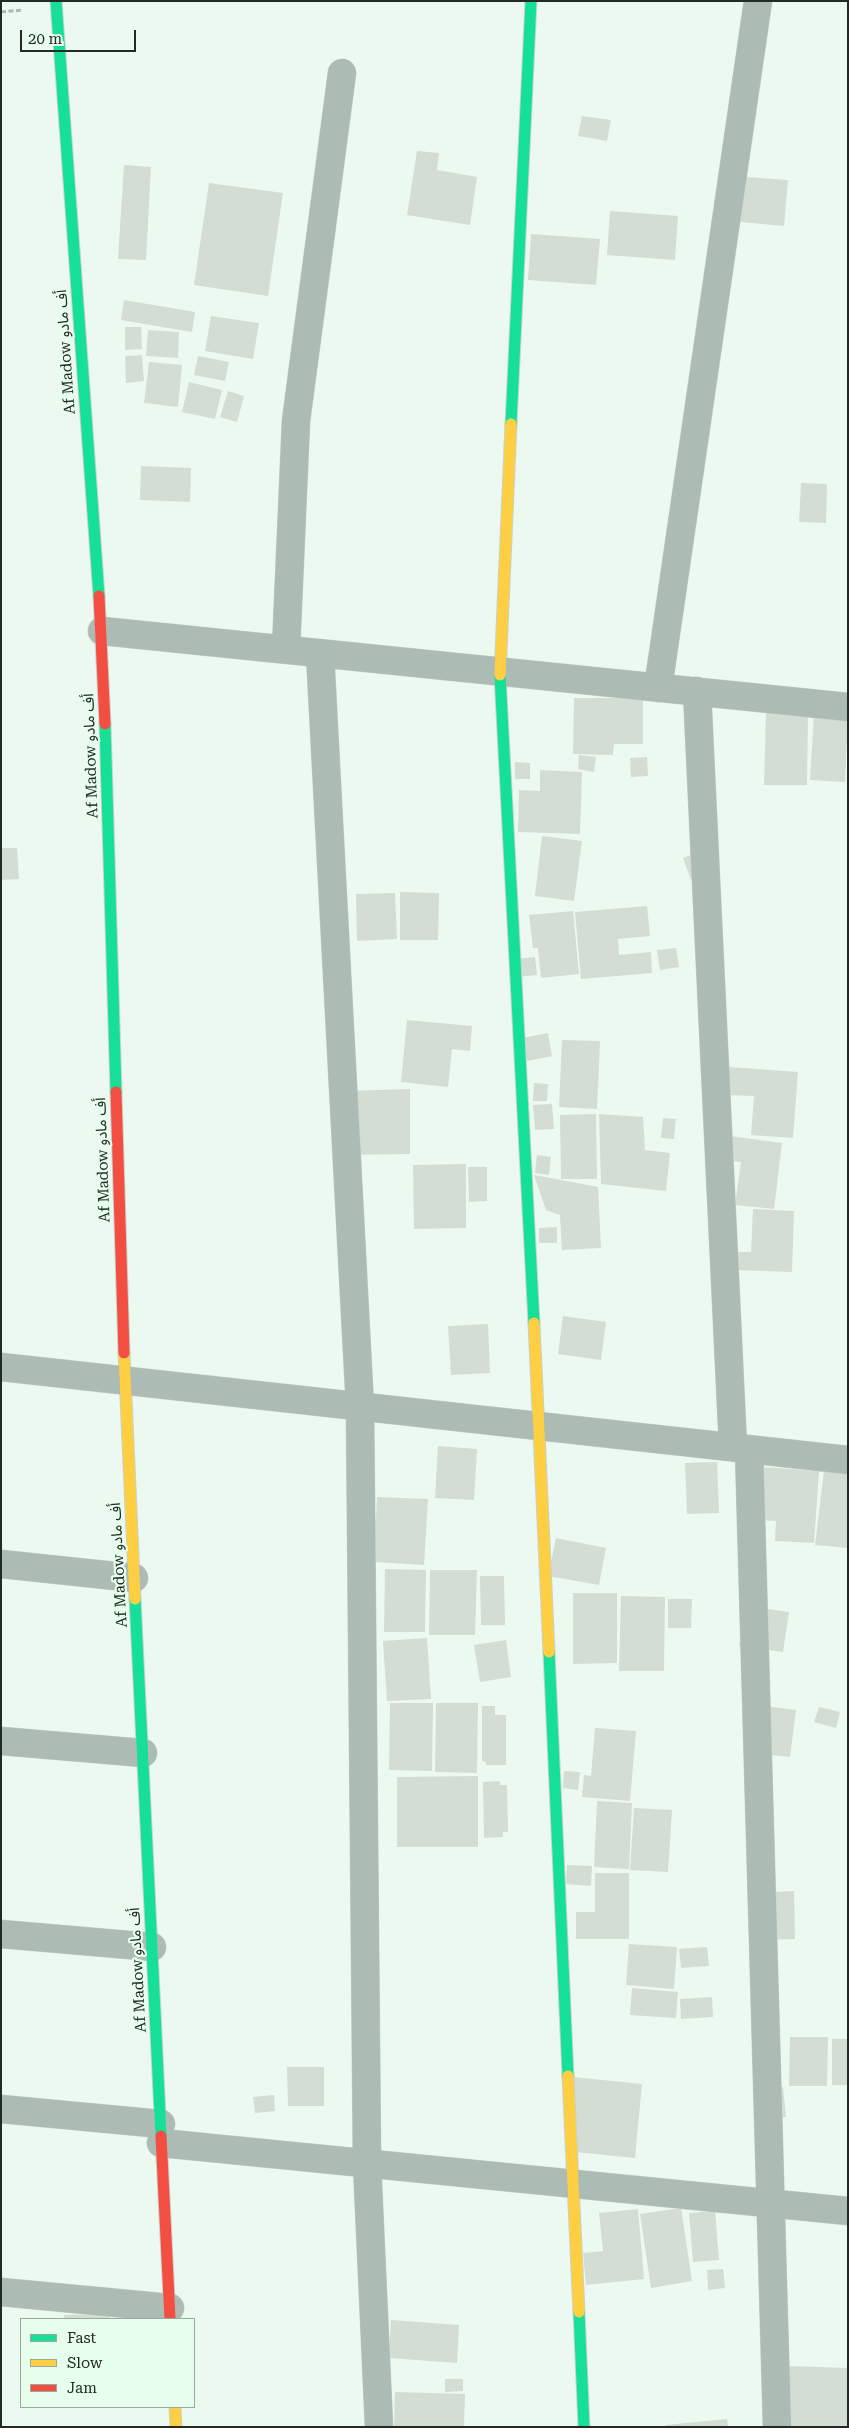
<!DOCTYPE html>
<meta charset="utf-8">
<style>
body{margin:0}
#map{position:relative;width:849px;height:2428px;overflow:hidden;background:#ecf9f0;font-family:"Roboto Serif",serif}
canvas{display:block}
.frame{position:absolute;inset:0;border:2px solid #202b23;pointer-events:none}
.legend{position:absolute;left:20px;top:2318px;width:175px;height:90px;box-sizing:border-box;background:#e7feed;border:1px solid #97aa9c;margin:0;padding:6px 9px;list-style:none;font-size:15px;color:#202b23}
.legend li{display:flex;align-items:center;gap:10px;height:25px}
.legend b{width:25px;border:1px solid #97aa9c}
.scale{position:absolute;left:20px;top:30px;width:116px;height:22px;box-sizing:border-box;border:2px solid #202b23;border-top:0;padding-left:6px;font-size:15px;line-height:18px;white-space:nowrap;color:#202b23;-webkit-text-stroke:4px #e7feed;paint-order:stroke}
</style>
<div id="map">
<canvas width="849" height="2428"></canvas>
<div class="frame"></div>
<ul class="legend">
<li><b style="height:6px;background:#16e098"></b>Fast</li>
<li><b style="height:6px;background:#ffcf43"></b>Slow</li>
<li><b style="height:6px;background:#f24e42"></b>Jam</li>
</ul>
<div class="scale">20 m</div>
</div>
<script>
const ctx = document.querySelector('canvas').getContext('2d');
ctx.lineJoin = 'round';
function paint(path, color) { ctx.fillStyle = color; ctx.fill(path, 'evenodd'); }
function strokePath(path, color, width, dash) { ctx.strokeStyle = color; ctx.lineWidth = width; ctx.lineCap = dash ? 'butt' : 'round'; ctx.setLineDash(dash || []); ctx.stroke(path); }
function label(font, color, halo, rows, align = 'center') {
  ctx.font = font + ' "Roboto Serif","Noto Sans Arabic",serif'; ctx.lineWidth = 4.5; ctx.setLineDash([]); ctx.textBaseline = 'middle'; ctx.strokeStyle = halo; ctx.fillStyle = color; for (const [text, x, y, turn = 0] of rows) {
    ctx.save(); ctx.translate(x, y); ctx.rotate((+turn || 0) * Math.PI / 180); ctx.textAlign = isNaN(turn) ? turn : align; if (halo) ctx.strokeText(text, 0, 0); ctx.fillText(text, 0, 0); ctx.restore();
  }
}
const building = new Path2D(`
 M582 116 611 120 607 141 578 136Z
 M417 151 439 153 437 170 477 177 470 225 407 215Z
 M124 165 151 167 146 260 118 259Z
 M733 176 788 180 784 226 729 221Z
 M209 183 283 193 268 296 194 285Z
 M610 211 678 216 675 260 607 255Z
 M531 234 600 239 596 285 528 280Z
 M124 300 195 312 192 332 121 320Z
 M211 316 259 323 253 359 205 351Z
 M125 327H141L142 349 125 350Z
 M148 330 179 332 178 358 146 356Z
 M142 355 144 381 126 383 125 356Z
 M198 356 229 362 225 381 194 375Z
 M149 362 182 365 178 407 144 403Z
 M189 382 222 390 215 419 182 412Z
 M228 391 244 396 237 422 220 417Z
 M141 466 191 468 190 502 140 500Z
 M801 483 827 484 826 523 799 522Z
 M574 698H643V744H614L613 755 573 754Z
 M766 713 808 714 807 785H764Z
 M814 713 848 714 845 782 810 780Z
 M579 755 596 757 594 772 578 769Z
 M647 757 648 776 631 777 630 758Z
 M515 762 530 763V779H515Z
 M540 770 582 772 580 834 518 832 519 790 540 791Z
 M542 836 582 841 574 901 535 896Z
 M1 848H17L19 879 1 880Z
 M709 848 717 870 691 880 683 858Z
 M400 892 439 893 438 940H400Z
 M395 893 397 939 357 941 356 894Z
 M647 906 650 936 618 939 619 955 651 952 652 973 581 979 575 912Z
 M573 911 579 974 541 978 538 948H533L529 915Z
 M676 948 679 967 660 970 657 950Z
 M535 957 537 975 517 977 515 959Z
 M407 1020 472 1026 470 1051 452 1049 448 1087 401 1082Z
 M548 1033 552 1056 527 1061 523 1038Z
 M562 1040 600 1041 597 1109 559 1107Z
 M729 1067 798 1072 793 1138 751 1135 754 1096 726 1095Z
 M534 1083 548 1084 547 1101H533Z
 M410 1089V1154L346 1155V1091Z
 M552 1104 554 1129 535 1130 533 1105Z
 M596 1114 597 1179H561L560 1115Z
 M599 1114 643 1117 645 1150 670 1153 666 1191 601 1184Z
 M663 1118 676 1119 674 1139 661 1138Z
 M715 1134 782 1143 774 1209 735 1205 741 1162 712 1159Z
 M537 1155 551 1157 549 1175 535 1173Z
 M466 1164V1228L414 1229 413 1165Z
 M468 1167H487V1201L469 1202Z
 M534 1175 598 1187 601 1248 562 1250 560 1215 546 1210Z
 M753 1209 794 1211 792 1272 734 1270 735 1252H751Z
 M557 1227V1243H539V1228Z
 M563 1316 606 1322 601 1360 558 1354Z
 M488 1324 490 1373 451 1375 448 1326Z
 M438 1446 477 1449 474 1500 435 1498Z
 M717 1462 719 1513 687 1514 685 1463Z
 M762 1467 819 1471 814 1543 775 1541 776 1521 757 1520Z
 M824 1471 848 1474V1548L815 1545Z
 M377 1497 428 1499 424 1565 358 1561 361 1518 376 1519Z
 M556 1538 606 1548 599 1585 548 1576Z
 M385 1569 426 1570 425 1632H384Z
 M430 1570H477L475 1635H429Z
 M480 1576H504L505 1625H481Z
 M573 1593H617V1663L573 1664Z
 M621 1596 665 1597 664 1671H619Z
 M668 1599H692L691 1628H668Z
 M745 1606 789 1612 783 1652 739 1646Z
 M427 1638 431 1699 387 1701 383 1641Z
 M506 1640 511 1677 480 1682 474 1645Z
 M390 1703H433L432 1771 389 1770Z
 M436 1703H478L477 1773 435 1772Z
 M749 1704 796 1710 790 1757 744 1752Z
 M482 1706H495V1715H506V1765H486V1762L482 1761Z
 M819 1707 840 1712 836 1728 814 1722Z
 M595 1728 636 1731 630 1801 582 1797 584 1775 591 1776Z
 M564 1771 580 1772 578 1790 563 1788Z
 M478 1776V1847H397V1777Z
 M500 1781V1785H507L508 1832H503V1837L484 1838 483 1782Z
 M597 1801 632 1803 629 1869 594 1867Z
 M634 1808 672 1810 668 1872 630 1870Z
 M567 1865 592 1866 591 1886 566 1884Z
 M595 1873H629V1939H576V1912H595Z
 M794 1891 795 1939 758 1940 756 1893Z
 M629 1944 677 1947 674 1989 626 1985Z
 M707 1947 709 1966 681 1968 679 1949Z
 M632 1988 678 1992 676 2018 630 2015Z
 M712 1997 713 2017 681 2019 680 1999Z
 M790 2037H828L827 2086H789Z
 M832 2039H848V2085H832Z
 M287 2067H324V2106H288Z
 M573 2077 642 2084 635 2158 565 2151Z
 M783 2087 786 2117 769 2119 766 2088Z
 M274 2095 275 2111 255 2113 253 2097Z
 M681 2208 692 2281 651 2288 640 2214Z
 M638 2209 644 2279 586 2285 583 2253 603 2251 599 2213Z
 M715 2211 719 2260 693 2262 689 2213Z
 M723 2269 725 2288 708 2290 707 2270Z
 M110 2314V2319H64V2315Z
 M391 2320 459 2325 457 2363 389 2358Z
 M789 2366 848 2368V2427H787Z
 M445 2379H463V2391L445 2392Z
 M395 2392 465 2394 464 2427H394Z
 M727 2419 728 2427H666V2425Z`);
const path = new Path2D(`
 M1 12 23 10`);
const street = new Path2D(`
 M102 631 848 707
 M286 649 296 421 342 73
 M320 653 360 1407 367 2163 379 2427
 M658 688 758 1
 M697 691 733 1447
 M1 1367 848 1460
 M749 1449 777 2427
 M1 1564 134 1578
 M1 1741 143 1753
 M1 1934 152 1947
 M1 2109 161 2124
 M161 2143 848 2211
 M1 2292 170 2308`);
const fast = new Path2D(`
 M56 1 99 596
 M511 424 531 1
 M500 675 534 1323
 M105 724 116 1092
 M135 1599 161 2136
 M549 1652 568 2076
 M579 2312 584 2427`);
const slow = new Path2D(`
 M500 675 511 424
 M534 1323 549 1652
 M124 1353 135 1599
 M568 2076 579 2312
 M175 2407 176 2427`);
const jam = new Path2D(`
 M99 596 105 724
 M116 1092 124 1353
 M161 2136 170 2319`);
const streetNames = [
 ["Af Madow أف مادو",66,352,-94],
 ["Af Madow أف مادو",91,756,-92],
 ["Af Madow أف مادو",103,1160,-92],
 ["Af Madow أف مادو",119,1565,-93],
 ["Af Madow أف مادو",138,1970,-93]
];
paint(building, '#d4ddd3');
strokePath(street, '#c8d3cc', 29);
strokePath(fast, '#c8d3cc', 13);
strokePath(slow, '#c8d3cc', 13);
strokePath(jam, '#c8d3cc', 13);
strokePath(path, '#acb9b4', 3, [5, 2.5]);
strokePath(street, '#acbcb5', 28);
strokePath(fast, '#16e098', 11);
strokePath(slow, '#ffcf43', 11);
strokePath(jam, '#f24e42', 11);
label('15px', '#202b23', '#e7feed', streetNames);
</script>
